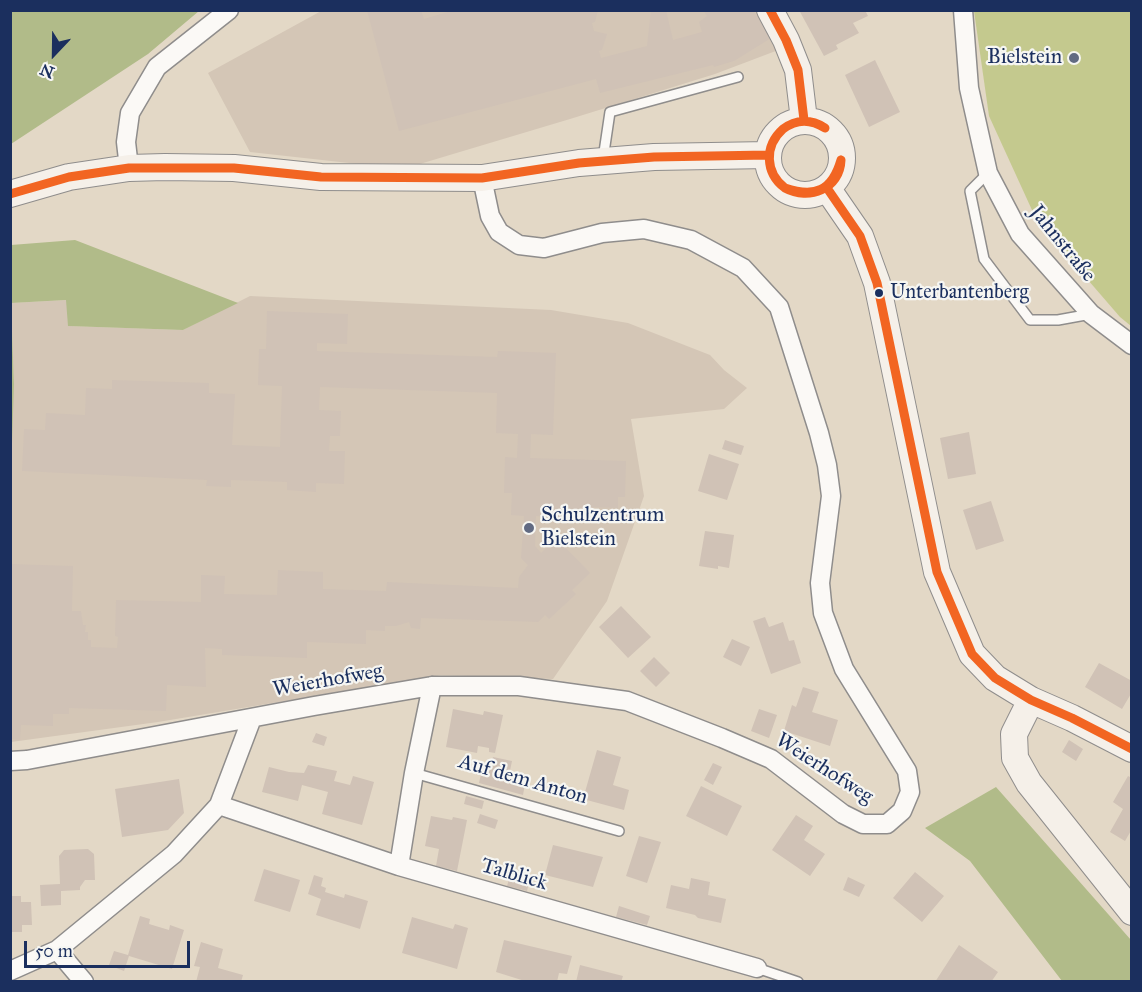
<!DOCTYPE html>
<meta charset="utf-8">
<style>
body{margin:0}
#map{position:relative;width:1142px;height:992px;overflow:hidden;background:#e3d8c6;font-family:"IM FELL Great Primer",serif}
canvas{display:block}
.frame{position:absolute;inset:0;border:12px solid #1b2f5e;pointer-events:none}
.north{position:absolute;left:24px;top:24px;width:60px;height:60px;-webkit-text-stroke:4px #f6f6f2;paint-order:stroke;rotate:202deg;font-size:16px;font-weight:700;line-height:24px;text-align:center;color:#1b2f5e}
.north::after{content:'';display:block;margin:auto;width:21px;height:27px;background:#1b2f5e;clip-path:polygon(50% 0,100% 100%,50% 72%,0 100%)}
.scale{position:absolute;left:24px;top:941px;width:166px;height:27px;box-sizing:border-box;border:3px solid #1b2f5e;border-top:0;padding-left:8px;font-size:18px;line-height:21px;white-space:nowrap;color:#1b2f5e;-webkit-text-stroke:4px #f6f6f2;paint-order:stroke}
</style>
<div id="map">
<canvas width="1142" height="992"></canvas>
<div class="frame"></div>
<div class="north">N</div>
<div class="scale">50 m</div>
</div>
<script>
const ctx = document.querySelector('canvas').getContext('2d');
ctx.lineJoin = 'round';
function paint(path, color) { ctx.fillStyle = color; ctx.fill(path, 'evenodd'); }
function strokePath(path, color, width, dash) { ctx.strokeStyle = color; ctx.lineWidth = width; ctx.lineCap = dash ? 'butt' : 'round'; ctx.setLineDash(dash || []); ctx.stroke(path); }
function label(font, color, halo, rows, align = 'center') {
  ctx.font = font + ' "IM FELL Great Primer",serif'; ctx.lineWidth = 4.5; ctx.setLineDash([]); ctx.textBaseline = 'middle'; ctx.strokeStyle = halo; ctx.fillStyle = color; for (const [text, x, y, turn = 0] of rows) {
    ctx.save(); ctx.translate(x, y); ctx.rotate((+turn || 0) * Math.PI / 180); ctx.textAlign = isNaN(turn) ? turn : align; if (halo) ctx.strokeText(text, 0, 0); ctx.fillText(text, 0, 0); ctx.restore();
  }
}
const built = new Path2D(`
 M323 10 767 11 781 49 715 74 570 119 403 169 250 152 208 73Z
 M250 296 551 310 628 323 710 355 724 370 747 388 724 409 631 419 644 496 607 601 553 679 441 675 158 722 11 742 10 384H14L11 303 67 300 69 326 183 330Z`);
const green = new Path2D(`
 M974 11H1131V326L1120 317 1037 221 989 116Z`);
const forest = new Path2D(`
 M11 10H199V11L148 54 11 144Z
 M75 240 238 303 183 330 68 326 66 300 11 303 14 384 11 473V245Z
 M996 787 1131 940V981H1062L970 861 925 828Z`);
const building = new Path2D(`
 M367 10H421L424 19 454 10H598L595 22 592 23 594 31 607 34 602 50 599 51 601 58 647 46 651 10H666L673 40 702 32 699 22 707 16 703 10H753L771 38 734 61 714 67 713 65 600 93 596 79 399 131Z
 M799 10H865L868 16 853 23 859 33 836 45 838 49 824 56Z
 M875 60 900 112 869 127 845 75Z
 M267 311 348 314 347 344 317 343V351L497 357 498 351 556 353 553 435 531 434 530 458 626 461 625 497H618V508L593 507 592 519 536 516 535 546 541 553 556 538 590 573 572 590 576 594 549 619 545 615 538 622 421 618 420 629 411 628 409 622 396 626H385V631L366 630V644L307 642V658L222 655V649L205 648 206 687 167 685 166 711 69 708V714H53V726L21 725 20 740 10 739V564L73 566 72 611H81L83 625H86L85 632H88V640H91V647L117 648 118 637 115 636 116 600 201 602V575L225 576 224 594 277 595 278 570 323 572V589L386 591 387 582 518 588 519 577 528 565 521 558 524 516 511 515 512 493H504L505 457 517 458 518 434 496 433 497 393 320 387 319 410 341 411 340 436H330L329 451H345L344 484 316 483V492L287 490V482L231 480V487L206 486 207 480 22 471 24 429 45 430 46 413 85 415 86 388 112 389V380L209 383V393L235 394 232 445 280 447 282 386 258 385 259 349H266Z
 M969 432 976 474 948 479 940 438Z
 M725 440 744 446 741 455 722 449Z
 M709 454 739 464 727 500 698 491Z
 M991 501 1004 541 976 550 963 510Z
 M705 531 734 535 729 568 718 566V569L699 566Z
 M621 606 651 637 628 658 599 627Z
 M765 617 769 627 783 622 789 641 794 640 801 663 771 674 753 621Z
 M732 639 750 647 741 666 723 657Z
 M654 657 670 673 656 687 640 671Z
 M1099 663 1132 681V692L1122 709 1085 687Z
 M803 687 819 692 812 712 838 720 830 746 784 731 792 705 796 707Z
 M453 709 483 715 484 711 503 715 495 753 489 752V748L478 746 477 753 446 747Z
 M759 709 777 715 769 738 751 731Z
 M316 733 327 737 324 746 312 742Z
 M1069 740 1083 749 1076 761 1062 752Z
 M597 750 621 757 613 785 629 790 624 810 583 799Z
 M493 757 512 761 508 780 525 784 523 795 479 783 481 774 488 776Z
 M713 763 722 767 713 785 704 780Z
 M308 765 337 771 334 781 350 785 353 776 374 782 362 825 322 814 328 792 302 785 298 801 262 792 269 767 289 772 304 773Z
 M1128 776 1132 778V829L1125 841 1110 832 1123 809 1113 802Z
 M179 779 184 813 168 830 122 837 115 789Z
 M701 786 742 806 727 836 686 816Z
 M466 796 484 801 482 809 464 804Z
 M480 814 498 820 495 829 477 823Z
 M796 815 813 826 804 840 825 854 810 876 772 850Z
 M431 816 452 820 453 817 467 820 457 871 436 866 439 849 425 846Z
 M639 836 661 842 647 883 626 876Z
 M553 845 603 857 593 887 545 875Z
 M88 849 94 854 95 880H85L80 887V890L61 891V905L41 906 40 885 60 884 59 856 64 850Z
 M264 869 300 880 290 912 254 901Z
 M915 872 944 896 922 922 893 898Z
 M511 873 530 878 527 891 507 886Z
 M314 875 323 878 321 886 326 888 325 892 344 898 345 894 368 901 360 929 316 915 321 899 308 894Z
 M848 877 865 885 859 897 843 890Z
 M691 878 710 882 708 895 726 899 721 923 698 918 695 915 666 908 671 885 689 889Z
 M10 896H21V902H31L32 925H22V932H10Z
 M619 906 650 916 647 925 616 917Z
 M140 916 150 919 149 924 169 930 170 925 184 930 172 969 129 956 124 971 109 965 114 951 128 955Z
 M412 917 453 929 455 924 468 928 457 969 402 953Z
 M504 940 572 956 567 974 559 973 557 982H528L496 972Z
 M201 942 223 949 218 968 243 975 241 982H196L200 967 194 966Z
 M959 945 998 972 991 982H935Z
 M580 965 623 976 621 982H576Z`);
const lane = new Path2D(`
 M603 159 610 112 738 77
 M988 173 970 191 984 259 1030 320H1058L1091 314
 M414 773 619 831
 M757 968 798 982`);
const street = new Path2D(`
 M963 10 969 88 988 173 1020 234 1091 314 1132 345
 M129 168 126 142 130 113 157 67 229 10
 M10 761 27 760 314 706 432 686H519L627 701 722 738 771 759 843 814 863 824H887L902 811 910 792 907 771 844 669 823 613 820 583 831 496 827 465 819 433 779 307 743 268 691 240 644 229 602 233 544 248 519 245 499 232 490 216 482 178
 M219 805 399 866 757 968
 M399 866 414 773 432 686
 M57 950 84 982
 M10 971 57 950 174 854 219 805 252 718`);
const secondary = new Path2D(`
 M770 10 786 40 798 70 804 120
 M768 158a37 37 0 1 1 74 0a37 37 0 1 1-74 0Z
 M827 188 860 236 877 283 937 572 972 654 995 678 1031 700 1072 718 1132 749
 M10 194 69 177 129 168 165 167 234 168 321 177 482 178 579 163 654 157 768 155
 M1031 700 1014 734 1015 758 1029 783 1132 912`);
const bus1 = new Path2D(`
 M770 10 786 40 798 70 804 120
 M783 129C764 146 765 173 785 188
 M783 129C796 119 811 119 825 128
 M785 188C815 198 832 191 841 160
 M785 188C809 201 840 189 841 160
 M827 188 860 236 877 283 937 572 972 654 995 678 1031 700 1072 718 1132 749
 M10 194 69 177 129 168H234L321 177 482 178 579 163 654 157 768 155`);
const markers = [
 [1074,58,6,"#616a82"],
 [879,293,5,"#1b2f5e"],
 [529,528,6,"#616a82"]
];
const busNames = [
 ["Unterbantenberg",890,293]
];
const poiNames = [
 ["Bielstein",1062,58],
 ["Schulzentrum",541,516,"left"],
 ["Bielstein",541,540,"left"]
];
const streetNames = [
 ["Jahnstraße",1062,244,51],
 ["Weierhofweg",328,681,-10],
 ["Weierhofweg",824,769,33],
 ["Auf dem Anton",523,780,16],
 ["Talblick",514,875,16]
];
paint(built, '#d4c6b6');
paint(green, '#c4c98e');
paint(forest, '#b1bb89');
paint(building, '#d0c2b6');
strokePath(lane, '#8f8d8c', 12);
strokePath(street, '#8f8d8c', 21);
strokePath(secondary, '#8f8d8c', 28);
strokePath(lane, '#fbf9f6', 9);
strokePath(street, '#fbf9f6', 18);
strokePath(secondary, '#f5f0e9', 26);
strokePath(bus1, '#f26522', 9);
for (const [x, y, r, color] of markers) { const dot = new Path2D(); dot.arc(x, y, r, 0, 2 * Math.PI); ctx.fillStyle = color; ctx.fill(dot); strokePath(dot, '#f6f6f2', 2); }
label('20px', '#1b2f5e', '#f6f6f2', busNames, 'left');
label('21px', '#1b2f5e', '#f6f6f2', poiNames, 'right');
label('21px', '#1b2f5e', '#f6f6f2', streetNames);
</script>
